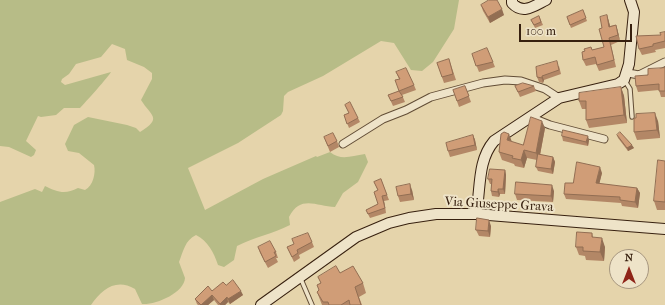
<!DOCTYPE html>
<style>
body{margin:0}
#map{position:relative;width:665px;height:305px;overflow:hidden;background:#e5d4ab;font-family:"IM FELL French Canon",serif}
canvas{display:block}
.north{position:absolute;left:609px;top:249px;width:40px;height:40px;box-sizing:border-box;background:#eee3c8;border:1px solid #a5957e;border-radius:50%;rotate:0deg;font-size:11px;font-weight:700;line-height:16px;text-align:center;color:#37200f}
.north::after{content:'';display:block;margin:auto;width:14px;height:18px;background:#8f2418;clip-path:polygon(50% 0,100% 100%,50% 72%,0 100%)}
.scale{position:absolute;left:519px;top:24px;width:113px;height:18px;box-sizing:border-box;border:2px solid #37200f;border-top:0;padding-left:5px;font-size:12px;line-height:14px;white-space:nowrap;color:#37200f;-webkit-text-stroke:3px #eee3c8;paint-order:stroke}
</style>
<div id="map">
<canvas width="665" height="305"></canvas>
<div class="north">N</div>
<div class="scale">100 m</div>
</div>
<script>
const ctx = document.querySelector('canvas').getContext('2d');
ctx.lineJoin = 'round';
function paint(path, color) { ctx.fillStyle = color; ctx.fill(path, 'evenodd'); }
function strokePath(path, color, width, dash) { ctx.strokeStyle = color; ctx.lineWidth = width; ctx.lineCap = dash ? 'butt' : 'round'; ctx.setLineDash(dash || []); ctx.stroke(path); }
function label(font, color, halo, rows, align = 'center') {
  ctx.font = font + ' "IM FELL French Canon",serif'; ctx.lineWidth = 4; ctx.setLineDash([]); ctx.textBaseline = 'middle'; ctx.strokeStyle = halo; ctx.fillStyle = color; for (const [text, x, y, turn = 0] of rows) {
    ctx.save(); ctx.translate(x, y); ctx.rotate((+turn || 0) * Math.PI / 180); ctx.textAlign = isNaN(turn) ? turn : align; if (halo) ctx.strokeText(text, 0, 0); ctx.fillText(text, 0, 0); ctx.restore();
  }
}
const green = new Path2D(`
 M0 0H459L454 29 433 62 422 71 411 70 394 43 381 41 323 76 288 92 284 96 283 111 281 115 238 143 188 168 205 210 263 179 316 156 317 157 330 152C341 161 351 156 365 154L368 162 358 182 343 193 335 207C317 207 301 194 289 217L290 225C273 234 254 237 237 246L234 260 224 267 218 265C214 253 208 241 196 235 185 240 183 252 179 262L185 278C184 293 156 305 142 304L135 289C116 278 102 289 91 305H0V202L35 189 42 192 45 186C57 192 65 195 78 188L85 190C93 186 96 173 94 165L79 153 68 151 65 144 74 125 88 117 127 125 136 128 140 132C163 118 151 116 141 100L152 79V73L144 67 127 60 125 49 112 44 101 57 76 64 69 74 62 79 61 82 65 85 111 72C110 75 84 104 80 108H64L56 115 41 117 38 116 26 141 36 150 34 155 31 157 9 147 0 146Z`);
const lane = new Path2D(`
 M625 81 630 89 632 117
 M300 277 312 305`);
const street = new Path2D(`
 M628 73 639 75 665 62
 M535 119 550 125 604 139
 M343 144 383 119 406 110 431 97 483 83 505 80 521 81 545 89 559 98`);
const secondary = new Path2D(`
 M512 0V3C523 15 534 6 546 0
 M476 214C481 189 477 161 494 141L559 98 618 84 624 80 629 64 634 12 630 0
 M261 305 356 237 389 223 409 218 436 214H476L665 229`);
const wall = new Path2D(`
 M481 5 504 15 490 23 483 11Z
 M583 10 587 21 571 28 567 17Z
 M607 15 610 26 616 25 618 32 620 41 611 45 616 67 599 71 596 64 586 66 583 60 592 50 604 47 602 28Z
 M539 16 543 25 535 28 531 20Z
 M665 32V48L655 50 656 52 642 55 639 49 661 35Z
 M472 54 493 62 495 67 479 72Z
 M449 59 456 80 444 83 437 63Z
 M559 66 561 74 544 80 543 83 539 82 537 77Z
 M665 68V97H661L659 90 638 92 636 86 648 75Z
 M396 72 414 85 416 90 402 95 405 102 393 106 388 95 399 91V79Z
 M465 86 471 102 459 107 453 90Z
 M515 86H534L536 91 520 97Z
 M621 87 624 96 627 123 589 128 586 120V109H582L579 101Z
 M345 105 358 118 360 122 349 128 344 115 349 113Z
 M658 121 660 138 637 140 634 132Z
 M545 128 540 155 553 157 555 162 553 174 538 171 536 167 537 160 527 158 524 168 515 166 514 164 502 160 499 152 512 142 523 145Z
 M473 135 475 140 477 150 450 157 448 151Z
 M617 135 634 148 628 151 618 138Z
 M562 136 589 140 588 146 563 141Z
 M324 137 337 141 339 147 330 152Z
 M665 161V210H657L654 201Z
 M505 170 506 175 505 194H500L499 197 492 196 491 191 492 184H490L488 179Z
 M602 173 599 184 637 188 640 193 638 208 622 206 621 203 566 199 564 194 573 183Z
 M381 179 389 200 384 201 386 213 370 218 366 210 378 204V191L374 182Z
 M412 190 414 200 400 202 398 196Z
 M554 191 553 202 517 200 515 194Z
 M491 226 490 237 479 236 476 230Z
 M592 233 593 237 605 247 604 261 586 260 585 256 579 255 576 247Z
 M312 242 314 247 299 255 300 258 294 262 287 247Z
 M258 247 276 252 278 258H276L278 262 268 268 260 253Z
 M617 267V276L612 275 611 272Z
 M340 273 363 283 366 293 359 297 362 305H322L317 292 319 290 317 285 321 283 318 277Z
 M226 285 243 295 230 304 228 302 225 305H218L214 300 208 305H198L197 304 195 299Z`);
const shadedWall = new Path2D(`
 M502 9 504 15 490 23 488 17Z
 M607 15 609 22 612 33 609 27Z
 M616 25 618 32 620 41 618 35Z
 M542 76 544 80 543 83 542 78Z
 M621 87 624 96 627 123 624 115Z
 M655 113 658 121 660 138 657 130Z
 M542 121 545 128 539 160 536 153Z
 M509 134 512 142 507 140Z
 M473 135 475 140 477 150 475 145Z
 M588 136 589 140 588 146 586 142Z
 M632 145 634 148 628 151 627 148Z
 M524 150 527 158 524 168 521 160Z
 M553 157 555 162 553 174 551 169Z
 M600 167 602 173 598 189 596 183Z
 M505 170 506 175 505 194 503 189Z
 M410 184 412 190 414 200 411 194Z
 M552 185 554 191 553 202 551 196Z
 M637 188 640 193 638 208 635 202Z
 M498 189 500 194 499 197 498 192Z
 M382 196 384 201 386 213 385 208Z
 M489 220 491 226 490 237 488 231Z
 M602 238 605 247 604 261 600 252Z
 M241 291 243 295 230 304 228 299Z
 M212 295 214 300 208 305H201Z
 M227 297 228 302 225 305H220V304Z`);
const building = new Path2D(`
 M489 0H497L502 9 488 17 481 5Z
 M583 10 586 18 570 25 567 17Z
 M607 15 609 27 616 25 618 35 609 38 614 60 597 65 595 57 583 60 582 52 585 51 584 49 591 47 592 50 604 47 599 29 602 28 600 17Z
 M539 16 541 22 534 25 531 20Z
 M665 32V41L653 44V46L639 49 636 36 661 35 660 33Z
 M487 48 493 62 476 66 472 54Z
 M449 59 453 74 442 77 437 63Z
 M557 61 559 70 542 76V78L537 77 536 67Z
 M406 68 414 85 399 91 403 97 391 101 388 95 399 91 395 80 400 79 396 72Z
 M665 68V91H659V84L636 86 635 76 648 75V69Z
 M523 83 534 86 518 92 515 86Z
 M465 86 469 96 457 101 453 90Z
 M621 87 624 115 586 120V101H579V93Z
 M350 102 358 118 347 124 344 115 349 113 345 105Z
 M655 113 657 130 634 132V118H636V114Z
 M531 117 542 121 536 153 524 150 521 160 512 158 513 156 499 152 501 134 504 132 509 134 507 140 523 145Z
 M563 130 588 136 586 142 562 136Z
 M620 132 632 145 627 148 617 135Z
 M333 133 337 141 328 146 324 137Z
 M473 135 475 145 448 151 446 143Z
 M538 154 553 157 551 169 536 167Z
 M658 160 665 161V202L654 201Z
 M577 162 600 167 596 183 637 188 635 202 620 200V197L564 194 565 183H573Z
 M490 169 505 170 503 189H498V192L491 191 492 179H488Z
 M381 179 387 195 382 196 385 208 368 214 366 210 378 204 374 192 378 190 374 182Z
 M516 182 552 185 551 196 515 194Z
 M410 184 411 194 398 196 396 187Z
 M477 218 489 220 488 231 476 230Z
 M577 232 592 233V237L602 238 600 252 583 251V247H576Z
 M308 233 312 242 297 250 298 253 292 257 287 247 294 244 292 239Z
 M270 241 276 252H274L276 256 265 262 258 247Z
 M336 266 340 273 353 266 363 283 355 287 361 305H350L349 300 341 305H329L328 302H323L317 292 319 290 317 285 321 283 318 277Z
 M611 267H617V273L611 272Z
 M233 280 241 291 228 299 227 297 220 304 212 295 201 305 195 299 208 286 212 291 223 282 226 285Z`);
const streetNames = [
 ["Via Giuseppe Grava",499,205,3]
];
paint(green, '#b7bc87');
strokePath(lane, '#624d36', 5.5);
strokePath(street, '#624d36', 9);
strokePath(secondary, '#37200f', 12);
strokePath(lane, '#eee3c8', 3.5);
strokePath(street, '#eee3c8', 7);
strokePath(secondary, '#eee3c8', 10);
paint(wall, '#b38766');
paint(shadedWall, '#926e53');
paint(building, '#d09d77');
strokePath(building, '#926e53', 1);
label('13px', '#37200f', '#eee3c8', streetNames);
</script>
